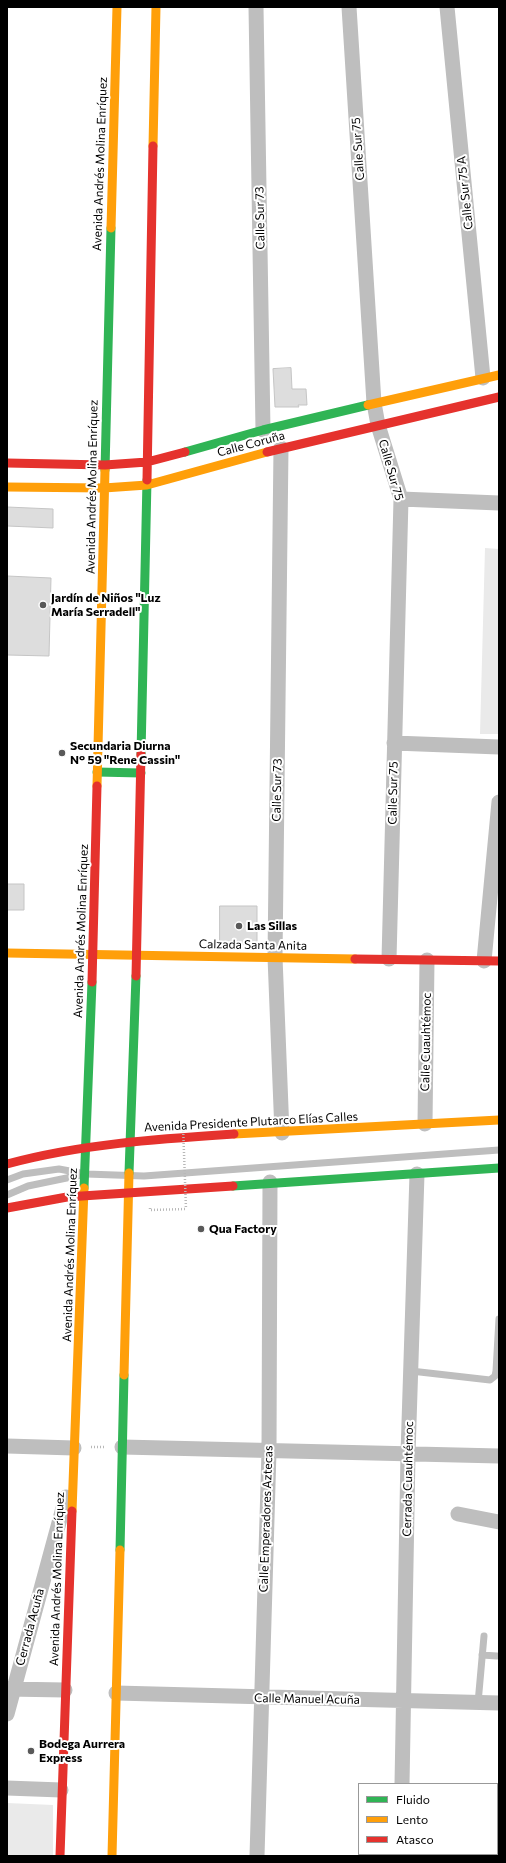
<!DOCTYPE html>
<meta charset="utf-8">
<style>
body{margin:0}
#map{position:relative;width:506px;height:1863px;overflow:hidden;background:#fff;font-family:Commissioner,sans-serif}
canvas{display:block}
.frame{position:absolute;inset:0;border:8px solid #000;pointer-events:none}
.legend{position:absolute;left:358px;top:1783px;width:140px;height:72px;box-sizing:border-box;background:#fff;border:1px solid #999;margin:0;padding:5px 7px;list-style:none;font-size:12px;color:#000}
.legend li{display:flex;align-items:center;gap:8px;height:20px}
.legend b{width:20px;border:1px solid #999}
</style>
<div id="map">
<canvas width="506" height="1863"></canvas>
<div class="frame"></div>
<ul class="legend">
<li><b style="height:5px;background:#30b455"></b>Fluido</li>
<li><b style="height:5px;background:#ff9f0a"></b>Lento</li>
<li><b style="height:5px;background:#e5322d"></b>Atasco</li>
</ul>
</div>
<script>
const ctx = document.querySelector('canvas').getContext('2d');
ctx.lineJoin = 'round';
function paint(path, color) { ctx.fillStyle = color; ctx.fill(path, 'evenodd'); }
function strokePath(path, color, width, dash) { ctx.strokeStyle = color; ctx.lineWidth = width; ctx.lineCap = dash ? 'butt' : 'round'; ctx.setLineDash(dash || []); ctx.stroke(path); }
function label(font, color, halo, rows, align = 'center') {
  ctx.font = font + ' Commissioner,sans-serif'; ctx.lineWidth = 4; ctx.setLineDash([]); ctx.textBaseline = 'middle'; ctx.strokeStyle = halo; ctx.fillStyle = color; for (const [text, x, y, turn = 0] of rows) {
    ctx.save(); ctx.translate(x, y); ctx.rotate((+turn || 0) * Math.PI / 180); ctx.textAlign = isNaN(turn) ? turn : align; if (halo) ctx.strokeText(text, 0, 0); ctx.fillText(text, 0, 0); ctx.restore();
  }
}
const green = new Path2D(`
 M485 548 499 549V734H480Z
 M7 1803 53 1805V1856H7Z`);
const building = new Path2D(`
 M291 368 292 389H306L307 405H298L299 407H275L273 369Z
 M7 507 53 509V528L7 526Z
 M7 576 51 578 49 656 7 655Z
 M7 884H24V910H7Z
 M220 906H257V945L220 944Z`);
const path = new Path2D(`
 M150 1208V1210L186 1209
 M91 1447H106`);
const lane = new Path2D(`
 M7 1180 23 1174 59 1169 86 1174 144 1176 499 1150
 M7 1195 28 1186 81 1175
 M411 1371 490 1380 495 1376 496 1371 499 1319
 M482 1655 497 1656
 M478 1703 484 1636`);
const street = new Path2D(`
 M256 7 263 430
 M349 7 374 403 378 425 401 499 389 959
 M447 7 483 378
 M281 448 275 957 282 1133
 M401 499 499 503
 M394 743 499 747
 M484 961 499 802
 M425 1124 427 960
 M7 1446 74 1448
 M122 1447 499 1456
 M458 1514 499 1522
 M7 1689 65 1690
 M116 1693 499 1703
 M7 1714 66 1497
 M402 1784 408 1454 417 1174
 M7 1788 61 1790
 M257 1856 269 1451 270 1182
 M401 1856V1854`);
const fast = new Path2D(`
 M185 452 263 430 368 405
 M105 470 111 228
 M141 754 147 480
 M97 772 141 773
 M129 1173 136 976
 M233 1186 499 1168
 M84 1188 92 982
 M120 1550 124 1375`);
const slow = new Path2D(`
 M153 146 156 7
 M111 228 117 7
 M368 405 499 375
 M7 487 104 488 147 485 267 452
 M97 786 105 470
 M7 953 355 959
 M234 1134 499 1120
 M124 1375 129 1173
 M72 1511 84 1188
 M112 1856 120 1550`);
const jam = new Path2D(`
 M267 452 499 397
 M7 463 105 465 147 462 185 452
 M147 480 153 146
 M355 959 499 961
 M136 976 141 754
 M92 982 97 786
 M7 1164C81 1144 157 1139 234 1134
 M7 1208 67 1197 233 1186
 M60 1856 72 1511`);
const pathBridge = new Path2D(`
 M183 1125 186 1209`);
const markers = [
 [43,605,4,"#595959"],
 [62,753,4,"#595959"],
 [239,926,4,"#595959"],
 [201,1229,4,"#595959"],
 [31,1751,4,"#595959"]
];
const streetNames = [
 ["Calle Sur 75",358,149,-94],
 ["Avenida Andrés Molina Enríquez",100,164,-88],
 ["Calle Sur 75 A",465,193,-96],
 ["Calle Sur 73",260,218,-91],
 ["Calle Coruña",251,444,-15],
 ["Calle Sur 75",391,470,74],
 ["Avenida Andrés Molina Enríquez",92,487,-89],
 ["Calle Sur 73",277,790,-89],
 ["Calle Sur 75",393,793,-89],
 ["Avenida Andrés Molina Enríquez",81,931,-88],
 ["Calzada Santa Anita",253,945,1],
 ["Calle Cuauhtémoc",426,1042,-89],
 ["Avenida Presidente Plutarco Elías Calles",251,1122,-3],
 ["Avenida Andrés Molina Enríquez",70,1255,-88],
 ["Cerrada Cuauhtémoc",408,1479,-89],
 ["Calle Emperadores Aztecas",266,1519,-88],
 ["Avenida Andrés Molina Enríquez",57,1579,-88],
 ["Cerrada Acuña",30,1627,-75],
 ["Calle Manuel Acuña",307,1699,1]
];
const poiNames = [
 ["Jardín de Niños \"Luz",51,598],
 ["María Serradell\"",51,612],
 ["Secundaria Diurna",70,746],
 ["N° 59 \"Rene Cassin\"",70,760],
 ["Las Sillas",247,926],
 ["Qua Factory",209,1229],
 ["Bodega Aurrera",39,1744],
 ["Express",39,1758]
];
paint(green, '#eaeaea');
paint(building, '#ddd');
strokePath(building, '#c5c5c5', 1);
strokePath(path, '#b8b8b8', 2.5, [1, 2]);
strokePath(lane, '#bebebe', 7);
strokePath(street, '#bebebe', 15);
strokePath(fast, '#30b455', 9);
strokePath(slow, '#ff9f0a', 9);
strokePath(jam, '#e5322d', 9);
strokePath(pathBridge, '#b8b8b8', 2.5, [1, 2]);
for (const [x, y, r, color] of markers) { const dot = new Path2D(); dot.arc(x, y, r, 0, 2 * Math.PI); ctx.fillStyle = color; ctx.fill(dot); strokePath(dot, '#fff', 1.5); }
label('12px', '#000', '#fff', streetNames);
label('bold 12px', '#000', '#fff', poiNames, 'left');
</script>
